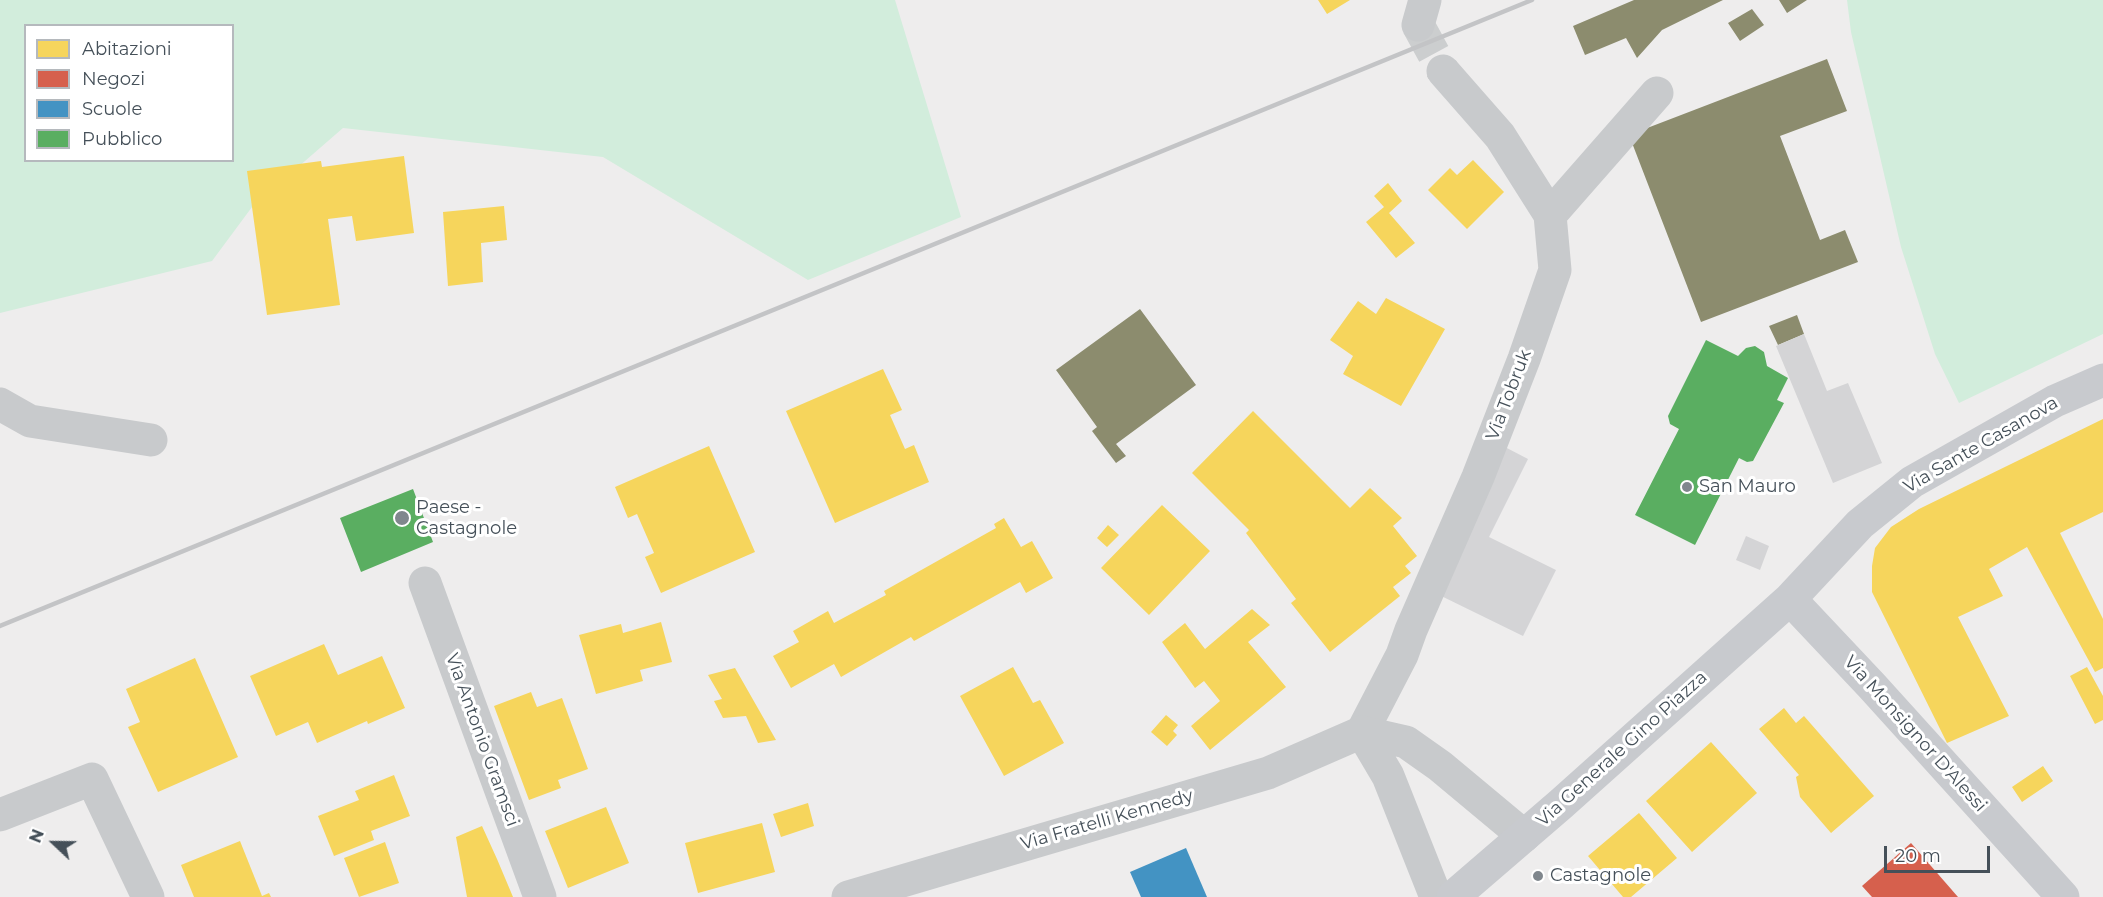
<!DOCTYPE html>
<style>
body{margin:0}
#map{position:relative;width:2103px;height:897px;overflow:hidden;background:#eeeded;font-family:Montserrat,sans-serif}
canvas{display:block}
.legend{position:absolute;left:24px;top:24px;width:210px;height:138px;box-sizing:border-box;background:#fff;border:2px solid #b5b9bd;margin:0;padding:8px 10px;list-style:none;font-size:18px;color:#455059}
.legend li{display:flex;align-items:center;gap:12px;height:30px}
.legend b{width:30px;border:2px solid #b5b9bd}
.north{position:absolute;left:24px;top:813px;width:60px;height:60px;-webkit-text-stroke:4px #fff;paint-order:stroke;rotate:292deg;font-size:16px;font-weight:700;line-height:24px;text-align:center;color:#455059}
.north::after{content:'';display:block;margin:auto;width:21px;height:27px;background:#455059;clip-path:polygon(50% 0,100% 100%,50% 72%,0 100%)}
.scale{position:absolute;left:1884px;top:846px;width:106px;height:27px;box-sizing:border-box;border:3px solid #455059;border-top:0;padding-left:8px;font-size:18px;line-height:21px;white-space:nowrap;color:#455059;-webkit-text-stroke:4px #fff;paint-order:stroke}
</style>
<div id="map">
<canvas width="2103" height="897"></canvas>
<ul class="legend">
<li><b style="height:16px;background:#f6d55c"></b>Abitazioni</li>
<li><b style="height:16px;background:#d6604d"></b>Negozi</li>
<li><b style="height:16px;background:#4393c3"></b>Scuole</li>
<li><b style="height:16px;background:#5aae61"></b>Pubblico</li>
</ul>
<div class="north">N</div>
<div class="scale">20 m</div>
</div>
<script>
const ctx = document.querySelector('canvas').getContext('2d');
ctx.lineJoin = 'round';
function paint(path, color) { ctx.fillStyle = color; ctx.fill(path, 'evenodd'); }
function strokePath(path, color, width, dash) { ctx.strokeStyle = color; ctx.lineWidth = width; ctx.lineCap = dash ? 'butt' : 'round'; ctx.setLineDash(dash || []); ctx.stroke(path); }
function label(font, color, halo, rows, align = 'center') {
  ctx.font = font + ' Montserrat,sans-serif'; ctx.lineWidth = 6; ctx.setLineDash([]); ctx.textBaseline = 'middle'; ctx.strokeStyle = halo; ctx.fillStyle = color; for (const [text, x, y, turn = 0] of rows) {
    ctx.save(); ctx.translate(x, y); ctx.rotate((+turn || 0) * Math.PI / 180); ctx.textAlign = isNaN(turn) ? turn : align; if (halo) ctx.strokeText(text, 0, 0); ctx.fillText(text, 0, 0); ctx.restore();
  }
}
const green = new Path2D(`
 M0 0H895L961 217 808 280 603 157 343 128 252 207 212 261 0 313ZM26 26H232V160H26Z
 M1847 0H2103V334L1959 403 1935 354 1901 247 1851 32Z`);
const homes = new Path2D(`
 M1318 0H1350L1327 14Z
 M404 156 414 233 356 241 352 216 328 219 340 305 267 315 247 171 321 161 322 167Z
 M1473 160 1504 192 1467 229 1428 190 1450 168 1457 175Z
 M1388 183 1402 201 1389 213 1415 243 1396 258 1366 222 1384 207 1374 196Z
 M504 206 507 240 481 243 483 282 448 286 443 212Z
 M1386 298 1445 329 1401 406 1343 374 1353 356 1330 340 1358 301 1376 314Z
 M883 369 902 410 890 415 905 449 914 445 929 482 835 523 786 411Z
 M1253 411 1350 508 1370 488 1402 518 1393 526 1417 556 1405 566 1411 573 1393 587 1400 596 1330 652 1291 603 1296 599 1246 533 1249 530 1192 473Z
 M2103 419V512L2060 533 2103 619V668L2095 672 2027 547 1989 569 2003 596 1958 617 2009 716 1947 743 1872 592V566L1875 548 1891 527 1919 509Z
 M709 446 755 552 661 593 645 557 654 553 637 514 628 518 615 487Z
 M1162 505 1210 551 1149 615 1101 568Z
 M1004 518 1021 547 1032 541 1053 578 1026 593 1020 582 914 641 911 637 841 677 834 664 791 688 773 656 799 642 793 631 828 611 834 623 886 595 884 591 996 528 994 524Z
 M1108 525 1119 535 1107 547 1097 538Z
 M1252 609 1270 625 1248 642 1286 687 1210 750 1191 726 1220 701 1204 681 1195 688 1162 642 1185 623 1205 649Z
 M661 622 672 662 640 670 643 681 596 694 579 635 621 624 623 633Z
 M324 644 338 675 382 656 405 708 368 724 367 721 317 743 308 722 276 736 250 676Z
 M195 658 238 757 158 792 128 727 140 722 126 689Z
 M1013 667 1033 703 1040 700 1064 743 1004 776 960 696Z
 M2087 667 2103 696V720L2095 724 2070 676Z
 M735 668 776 740 758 743 746 716 723 718 714 701 722 699 708 675Z
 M531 692 537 707 562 698 588 769 558 780 561 788 529 800 494 706Z
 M1784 708 1796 723 1804 716 1874 796 1831 833 1800 797 1796 777 1799 775 1759 729Z
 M1166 715 1178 725 1173 731 1177 735 1167 746 1151 732Z
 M1711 742 1757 793 1692 852 1646 801Z
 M2043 766 2053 781 2022 802 2012 787Z
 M394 775 410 816 371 831 374 840 334 856 318 816 359 800 355 791Z
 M808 803 814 826 781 837 773 814Z
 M606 807 629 863 568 888 545 831Z
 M1639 813 1677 858 1631 897H1623L1588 856Z
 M762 823 775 872 698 893 685 843Z
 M482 826 497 859 513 897H467L456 837Z
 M240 841 262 896 269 893 271 897H194L181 865Z
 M385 842 399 883 359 897 344 858Z`);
const shops = new Path2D(`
 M1911 843 1958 897H1872L1862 886Z`);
const schools = new Path2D(`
 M1186 848 1207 897H1141L1130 872Z`);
const public = new Path2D(`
 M1706 340 1738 356 1746 348 1755 346 1764 352 1767 366 1788 378 1777 400 1784 403 1753 461 1747 462 1739 458 1695 545 1635 515 1679 429 1670 424 1668 416Z
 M413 489 433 542 361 572 340 518Z`);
const industry = new Path2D(`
 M1634 0H1723L1662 30 1637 58 1626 38 1585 55 1573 26Z
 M1779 0H1807L1787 13Z
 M1752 9 1764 25 1740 41 1728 23Z
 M1827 59 1847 111 1780 136 1820 240 1845 230 1858 262 1701 322 1629 135Z
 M1140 309 1196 385 1116 444 1126 456 1116 463 1092 431 1097 427 1056 370Z
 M1797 315 1804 334 1778 345 1769 326Z`);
const building = new Path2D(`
 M1804 334 1827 391 1848 383 1882 463 1833 483 1776 346Z
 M1503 446 1528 459 1489 537 1556 570 1523 636 1431 591Z
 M1746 536 1769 546 1760 570 1736 560Z`);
const minorTunnel = new Path2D(`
 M1418 25 1443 71`);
const minor = new Path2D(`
 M1418 25 1425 0
 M1550 215 1657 93
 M0 404 30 421 151 440
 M425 583 540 897
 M1362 732 1402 655 1411 630 1478 477 1524 359 1555 270 1550 215 1500 136 1443 71
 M0 815 92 779 148 897`);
const tertiary = new Path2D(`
 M1362 732 1406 742 1440 766 1524 836
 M1362 732 1388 776 1436 897
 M848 897 1268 773 1362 732`);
const secondary = new Path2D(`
 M1790 599 1872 686 2063 897
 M1453 897 1561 804 1790 599 1860 524 1912 482 2055 401 2103 380`);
const rail = new Path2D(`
 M0 626 1532 0`);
const markers = [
 [1687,487,6,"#80878d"],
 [402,518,8,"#80878d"],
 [1538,876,6,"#80878d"]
];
const streetNames = [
 ["Via Tobruk",1509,395,-69],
 ["Via Sante Casanova",1981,445,-30],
 ["Via Monsignor D'Alessi",1915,734,48],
 ["Via Antonio Gramsci",482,740,70],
 ["Via Generale Gino Piazza",1622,749,-42],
 ["Via Fratelli Kennedy",1107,820,-16]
];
const poiNames = [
 ["San Mauro",1699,487],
 ["Paese -",416,508],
 ["Castagnole",416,529],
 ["Castagnole",1550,876]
];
paint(green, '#d2eddc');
paint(homes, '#f6d55c');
paint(shops, '#d6604d');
paint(schools, '#4393c3');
paint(public, '#5aae61');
paint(industry, '#8c8c6e');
paint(building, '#d4d4d6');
strokePath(minorTunnel, '#cccecf', 33, [33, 16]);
strokePath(minor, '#c8cacc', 33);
strokePath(tertiary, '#c8cacc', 33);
strokePath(secondary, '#c8cace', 33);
strokePath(rail, '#c3c4c6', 4.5);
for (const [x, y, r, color] of markers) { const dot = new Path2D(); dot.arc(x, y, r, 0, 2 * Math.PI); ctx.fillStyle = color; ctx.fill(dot); strokePath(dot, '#fff', 2); }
label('18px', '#455059', '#fff', streetNames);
label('18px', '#455059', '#fff', poiNames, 'left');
</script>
